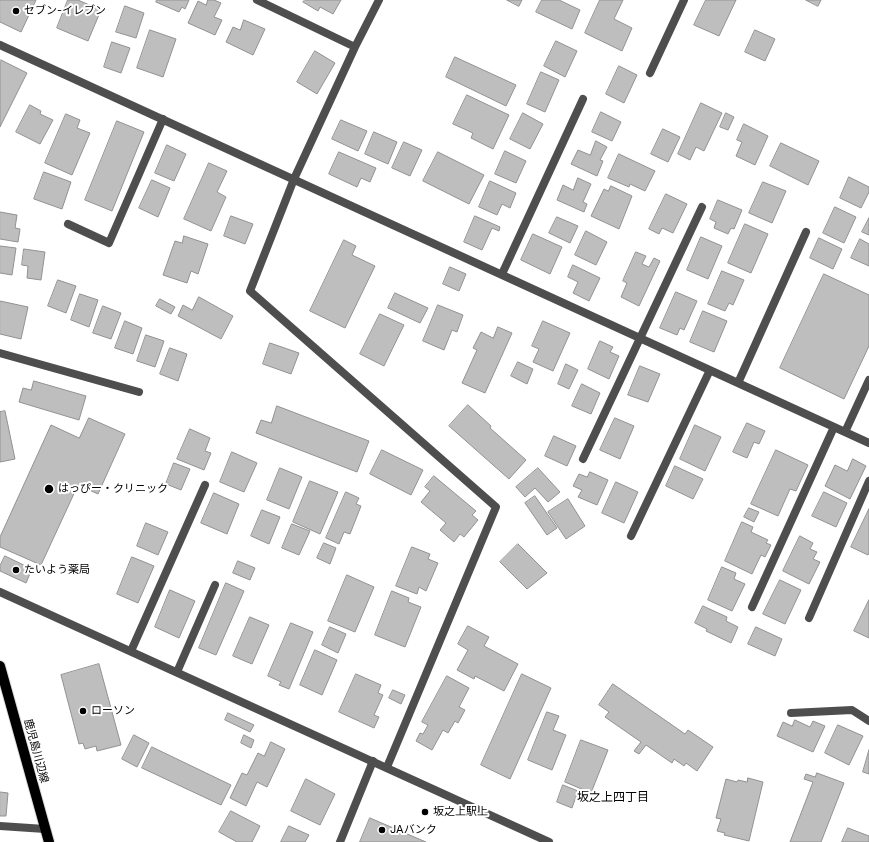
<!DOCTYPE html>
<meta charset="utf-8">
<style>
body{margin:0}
canvas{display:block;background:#fff}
</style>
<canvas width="869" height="842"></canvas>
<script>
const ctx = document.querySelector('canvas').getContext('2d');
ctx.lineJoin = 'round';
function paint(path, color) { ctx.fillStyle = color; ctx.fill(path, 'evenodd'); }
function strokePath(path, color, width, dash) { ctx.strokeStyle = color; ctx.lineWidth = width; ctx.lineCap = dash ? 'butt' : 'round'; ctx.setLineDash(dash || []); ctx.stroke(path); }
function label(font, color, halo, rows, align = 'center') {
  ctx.font = font + ' Inter,"Noto Sans JP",sans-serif'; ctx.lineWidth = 4; ctx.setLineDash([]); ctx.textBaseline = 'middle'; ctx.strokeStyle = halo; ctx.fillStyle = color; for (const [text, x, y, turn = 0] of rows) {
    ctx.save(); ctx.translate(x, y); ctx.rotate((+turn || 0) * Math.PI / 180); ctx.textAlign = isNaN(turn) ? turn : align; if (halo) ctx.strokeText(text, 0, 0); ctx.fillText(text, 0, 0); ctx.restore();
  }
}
const building = new Path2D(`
 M0 0H36L21 32 0 22Z
 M68 0H78L101 10 88 41 57 28Z
 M157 0H189L185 9 182 7 179 12 156 2Z
 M208 0H214L221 3 214 17 222 20 215 35 188 23 198 1 206 5Z
 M305 0H341L333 14 320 7 318 11 303 2Z
 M507 0H522L519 6Z
 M542 0H559L580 10 572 29 536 12Z
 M600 0H623L614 19 632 28 622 51 585 33Z
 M706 0H736L719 36 694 25Z
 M806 0H821L818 6Z
 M125 6 144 13 136 38 116 32Z
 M244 20 265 29 253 55 226 42 233 27 240 30Z
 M150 30 176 39 163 77 137 68Z
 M755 30 775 39 765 61 745 52Z
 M556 41 577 51 565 77 544 66Z
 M112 42 130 48 121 73 104 67Z
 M315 51 335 63 317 94 297 82Z
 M455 57 516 85 506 106 446 77Z
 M1 60 27 73 0 127V61Z
 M619 66 637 75 624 103 606 94Z
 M541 72 559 80 545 112 527 104Z
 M467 95 509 115 493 149 471 138 473 133 453 124Z
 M701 103 722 113 704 151 696 147 690 160 678 154Z
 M30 105 41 111 40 114 53 120 40 144 16 132Z
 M601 112 621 122 612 141 592 132Z
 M523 113 543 124 530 149 510 139Z
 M726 113 734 117 728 130 720 127Z
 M66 114 80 120 77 128 90 133 72 175 45 163Z
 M341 120 367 131 358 151 332 139Z
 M117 121 144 132 112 211 85 200Z
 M744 124 768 136 755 165 736 156 742 142 737 140Z
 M663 129 680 137 668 162 651 154Z
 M374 132 397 142 388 164 365 154Z
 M596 141 607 147 600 160 603 161 597 176 571 164 578 150 590 155Z
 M404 142 422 150 410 176 392 168Z
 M781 143 819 161 808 185 770 166Z
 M167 145 186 154 174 181 155 173Z
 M505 151 526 161 516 183 495 174Z
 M339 152 376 168 370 182 361 178 357 187 329 174Z
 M438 152 484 175 469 204 423 181Z
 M619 154 655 171 645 191 630 184 629 187 608 178Z
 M209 163 227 171 217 192 226 197 211 231 184 219Z
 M44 172 71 182 62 209 34 199Z
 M849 177 869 187V192L861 208 840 198Z
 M578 178 591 184 583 202 587 204 584 212 557 200 563 185 573 190Z
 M152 180 170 188 158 217 139 208Z
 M490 181 516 193 510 208 502 204 497 215 479 207Z
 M763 182 786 191 772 223 749 213Z
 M611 186 632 196 619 229 591 216 604 189 608 191Z
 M666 194 687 204 673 233 662 228 659 234 649 229Z
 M718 200 742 210 734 229 731 228 728 234 714 228 716 222 710 219Z
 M835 207 856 217 844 243 823 233Z
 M0 212 17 215 15 228 20 229 18 242 0 239Z
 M231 216 253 224 245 244 224 236Z
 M475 216 500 227 499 231 492 228 482 250 464 242Z
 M557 217 578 226 570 243 549 233Z
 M869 218V235L862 232Z
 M745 224 768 234 751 273 728 263Z
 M586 231 607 242 596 265 575 255Z
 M533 234 562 247 550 274 521 260Z
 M184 236 208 244 198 274 191 271 187 283 163 275 175 241 182 243Z
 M701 237 722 246 708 279 687 270Z
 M819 238 842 249 833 269 810 258Z
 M860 239 869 244V266L851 258Z
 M344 240 356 246 352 255 375 266 345 328 310 311Z
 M0 246 16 248 12 275 0 273Z
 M24 249 45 252 41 280 27 278 28 266 22 265Z
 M636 252 646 256 642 264 649 267 654 258 660 261 639 306 621 297 627 283 623 281Z
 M573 265 600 278 589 301 573 293 578 282 568 277Z
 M450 267 466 274 459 291 443 284Z
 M722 271 744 280 733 305 729 303 725 311 708 304Z
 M824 274 869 295V346L844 399 780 368Z
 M58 280 76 286 66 313 48 306Z
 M676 292 697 301 684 330 680 328 677 335 660 328Z
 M395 293 428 308 420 323 388 308Z
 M80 294 98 300 89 327 71 320Z
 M199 297 233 316 221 339 178 316 183 305 192 310Z
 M160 299 175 307 171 314 156 306Z
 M0 301 28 307 21 339 0 334Z
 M438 305 463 315 457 332 452 330 444 350 423 341Z
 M103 306 121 313 111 339 93 333Z
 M703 311 727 321 714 352 690 342Z
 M380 314 404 325 384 366 360 354Z
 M125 321 142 328 133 354 115 348Z
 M543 321 570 333 553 371 533 362 539 349 532 346Z
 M498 327 512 333 485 393 462 383 477 350 473 348 481 332 493 338Z
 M146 335 164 341 155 367 137 361Z
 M600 341 613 347 610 352 619 356 609 379 588 369Z
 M270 343 299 353 291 374 263 364Z
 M170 348 187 354 178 381 160 374Z
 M518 362 533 369 527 384 511 376Z
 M566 364 578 370 569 389 558 384Z
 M640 366 660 374 648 402 628 395Z
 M34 381 86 396 79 420 19 402 23 388 31 390Z
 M582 384 600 393 591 414 572 406Z
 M468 405 491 426 490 428 526 460 509 479 449 426Z
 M277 406 369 441 357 472 256 433 261 420 271 423Z
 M5 411 15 459 0 462V412Z
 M89 418 125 434 98 494 78 485 41 565 0 547V537L51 425 79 438Z
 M615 418 634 426 620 459 600 450Z
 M747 423 765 431 759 444 754 442 747 458 733 452Z
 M695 425 721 437 705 471 680 459Z
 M190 429 210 438 205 451 211 453 204 470 177 459Z
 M554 436 576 446 567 466 545 456Z
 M382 450 423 470 411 495 370 474Z
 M776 450 808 465 796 491 790 489 778 516 751 504Z
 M232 452 257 463 244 492 220 482Z
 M853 459 866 466 850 499 825 486 835 465 847 471Z
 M174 463 190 469 181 490 166 484Z
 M675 466 703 479 693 499 666 486Z
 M280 468 302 477 289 509 267 500Z
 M538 468 560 492 548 502 535 488 525 497 516 487Z
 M590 472 608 480 597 505 578 497 582 490 573 486 579 474 587 477Z
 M434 476 476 511 472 515 478 520 464 537 460 534 454 542 440 530 446 523 421 502 430 491 425 487Z
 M310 481 338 492 320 534 293 522Z
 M616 482 638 492 624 523 602 513Z
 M346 492 359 498 356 504 361 506 350 534 344 532 339 544 326 538Z
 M824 492 847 503 836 527 812 516Z
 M214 493 239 504 227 534 201 523Z
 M535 496 557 528 547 535 525 503Z
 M568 499 585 526 566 539 548 512Z
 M749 508 759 512 754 522 744 517Z
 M869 509V553L868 555 851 547Z
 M262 510 280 517 269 544 251 536Z
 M742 522 753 527 751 532 768 540 766 543 771 545 765 557 761 555 752 574 725 561Z
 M146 523 168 532 158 555 137 546Z
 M292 524 310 531 299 555 282 548Z
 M800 536 813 543 810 549 817 552 813 559 820 562 809 584 783 571Z
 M324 543 336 548 330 564 317 558Z
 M518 544 547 573 527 589 500 562Z
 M412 547 430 554 428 559 438 563 426 591 419 587 417 594 396 586Z
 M5 556 32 569 26 583 0 571V566Z
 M132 557 154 566 138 603 117 594Z
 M238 561 255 568 250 580 233 573Z
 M722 567 736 573 734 579 745 584 732 611 708 600Z
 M347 575 374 587 355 632 328 621Z
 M780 580 801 590 785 624 763 614Z
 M226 583 244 591 216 655 199 648Z
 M170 590 195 601 179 638 155 627Z
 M392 591 409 598 408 602 421 607 405 647 375 635Z
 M869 600V638L854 631Z
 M703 606 727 617 726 621 738 627 731 643 706 631 707 629 695 623Z
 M250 617 269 625 252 664 233 656Z
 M291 623 313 632 289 689 279 685 281 682 268 676Z
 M468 626 489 637 484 646 518 664 504 691 475 676 474 679 457 670 468 650 458 644Z
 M330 627 346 634 338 653 322 645Z
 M756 627 782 639 775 656 748 644Z
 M315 650 337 660 322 695 300 685Z
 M99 664 121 745 97 751 96 746 85 749 83 743 79 744 61 675Z
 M356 674 381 685 378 693 383 695 374 715 379 717 374 728 339 712Z
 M522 674 551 688 510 779 481 765Z
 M447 676 469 688 459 707 465 710 458 723 455 721 448 733 443 730 432 750 416 741 420 733 423 734 428 725 422 722Z
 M613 684 685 734 688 730 713 747 697 771 686 763 684 766 674 759 672 763 646 745 639 754 634 751 641 742 605 717 609 712 599 705Z
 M393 690 405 695 401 704 389 698Z
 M547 712 559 716 553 730 566 735 552 770 528 760Z
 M228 713 254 725 250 732 225 720Z
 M795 720 810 727 813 721 825 726 813 752 777 736 783 722 792 726Z
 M838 725 863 736 849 765 825 753Z
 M134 735 149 743 137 767 122 759Z
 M244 735 254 740 251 748 241 743Z
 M581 740 608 750 591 793 565 782Z
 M271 742 285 749 267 787 257 782 246 806 230 798 242 773 247 775 258 753 264 756Z
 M152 747 231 785 221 805 142 768Z
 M869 750V774L863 772Z
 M817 773 844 783 821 842H790L813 782 804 779 806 774 815 777Z
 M748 778 763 782 749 841 724 835 725 833 717 831 721 819 716 818 726 779 737 782 738 780 747 782Z
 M306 779 335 794 320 825 291 811Z
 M563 785 578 791 572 808 557 802Z
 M0 792 8 793 6 816H0Z
 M231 811 260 826 252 842H237L219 832Z
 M370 818 426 842H360Z
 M289 826 309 835 305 842H281Z
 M848 828 869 836V842H842Z`);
const minor = new Path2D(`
 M257 0 355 47
 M379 0 355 47 294 179 250 291 496 507 387 767
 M0 45 869 443
 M650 73 684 0
 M68 224 109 243 163 119
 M502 274 583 99
 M0 353 139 392
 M738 383 806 232
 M845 432 869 380
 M583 459 702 207
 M631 536 710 370
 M752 607 834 427
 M809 618 869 481
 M131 651 205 485
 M177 672 215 585
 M791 713 852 710 869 721
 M0 826 45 829
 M340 842 373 761`);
const tertiary = new Path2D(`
 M0 592 549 842`);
const primary = new Path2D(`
 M0 666 49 842`);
const markers = [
 [16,11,4,"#000"],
 [49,489,5,"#000"],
 [16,570,4,"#000"],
 [83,711,4,"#000"],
 [425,812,4,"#000"],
 [382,830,4,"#000"]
];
const poiNames = [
 ["セブン-イレブン",24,11],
 ["はっぴー・クリニック",58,489],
 ["たいよう薬局",24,570],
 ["ローソン",91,711],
 ["坂之上駅上",433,812],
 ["JAバンク",390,830]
];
const streetNames = [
 ["鹿児島川辺線",36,751,75]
];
const neighbourhoodNames = [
 ["坂之上四丁目",613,797]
];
paint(building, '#bebebe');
strokePath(building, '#929292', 1);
strokePath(primary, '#dbdbdb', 12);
strokePath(minor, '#4e4e4e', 8);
strokePath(tertiary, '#4e4e4e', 8);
strokePath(primary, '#000', 10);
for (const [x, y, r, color] of markers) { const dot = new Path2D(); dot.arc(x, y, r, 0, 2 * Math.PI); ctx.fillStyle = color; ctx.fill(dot); strokePath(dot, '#fff', 1.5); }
label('11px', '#000', '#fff', poiNames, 'left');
label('11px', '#000', '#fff', streetNames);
label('12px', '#000', '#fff', neighbourhoodNames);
</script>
